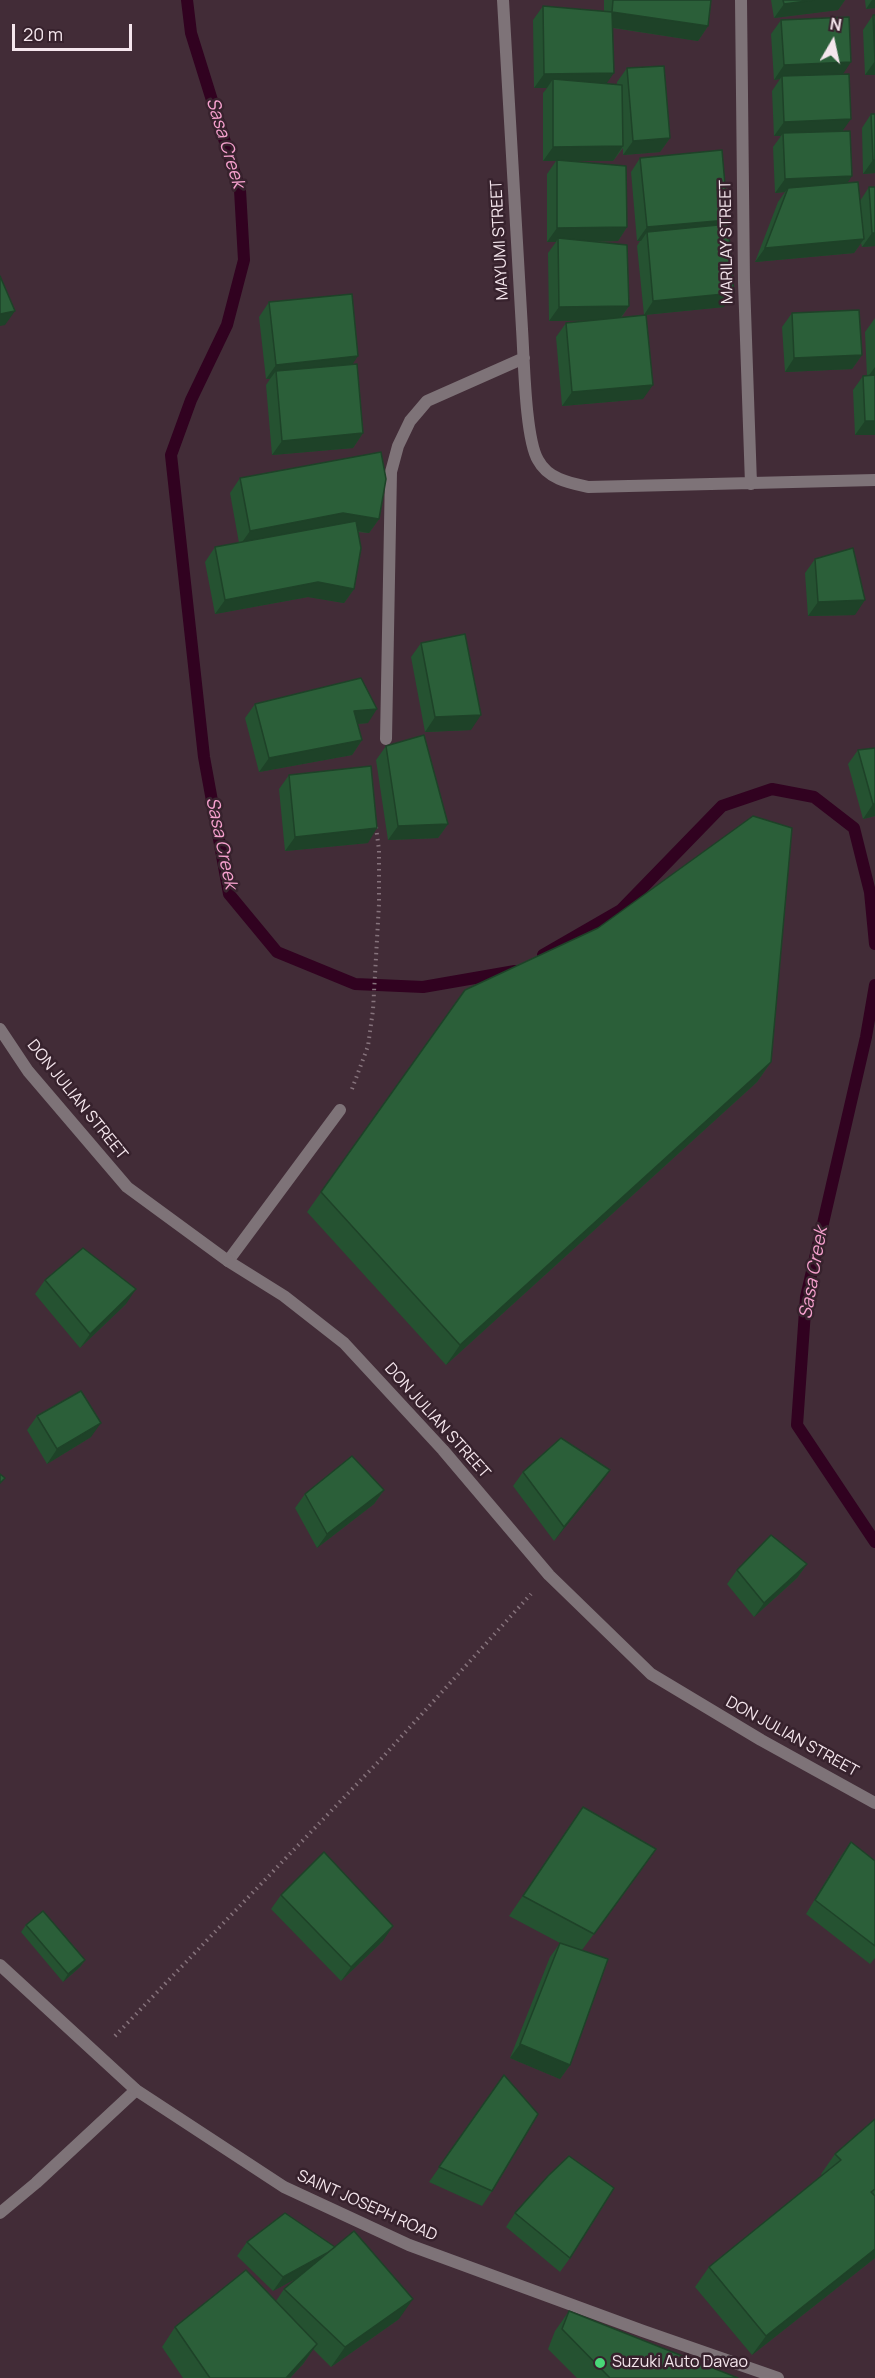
<!DOCTYPE html>
<style>
body{margin:0}
#map{position:relative;width:875px;height:2378px;overflow:hidden;background:#422c37;font-family:Manrope,sans-serif}
canvas{display:block}
.north{position:absolute;left:803px;top:12px;width:60px;height:60px;-webkit-text-stroke:4px #37222d;paint-order:stroke;rotate:9deg;font-size:16px;font-weight:700;line-height:24px;text-align:center;color:#f5e6ed}
.north::after{content:'';display:block;margin:auto;width:21px;height:27px;background:#f5e6ed;clip-path:polygon(50% 0,100% 100%,50% 72%,0 100%)}
.scale{position:absolute;left:12px;top:24px;width:120px;height:27px;box-sizing:border-box;border:3px solid #f5e6ed;border-top:0;padding-left:8px;font-size:18px;line-height:21px;white-space:nowrap;color:#f5e6ed;-webkit-text-stroke:4px #37222d;paint-order:stroke}
</style>
<div id="map">
<canvas width="875" height="2378"></canvas>
<div class="north">N</div>
<div class="scale">20 m</div>
</div>
<script>
const ctx = document.querySelector('canvas').getContext('2d');
ctx.lineJoin = 'round';
function strokePath(path, color, width, dash) { ctx.strokeStyle = color; ctx.lineWidth = width; ctx.lineCap = dash ? 'butt' : 'round'; ctx.setLineDash(dash || []); ctx.stroke(path); }
function paint(path, color) { ctx.fillStyle = color; ctx.fill(path, 'evenodd'); }
function label(font, color, halo, rows, align = 'center') {
  ctx.font = font + ' Manrope,sans-serif'; ctx.lineWidth = 5; ctx.setLineDash([]); ctx.textBaseline = 'middle'; ctx.strokeStyle = halo; ctx.fillStyle = color; for (const [text, x, y, turn = 0] of rows) {
    ctx.save(); ctx.translate(x, y); ctx.rotate((+turn || 0) * Math.PI / 180); ctx.textAlign = isNaN(turn) ? turn : align; if (halo) ctx.strokeText(text, 0, 0); ctx.fillText(text, 0, 0); ctx.restore();
  }
}
const stream = new Path2D(`
 M187 0 191 33 240 190 244 260 227 325 191 400 171 455 204 757 229 894 277 952 355 984 423 987 515 971
 M543 955 621 910 722 806 772 789 814 797 854 828 870 892 875 944
 M875 985 866 1037 806 1297 797 1425 875 1542`);
const path = new Path2D(`
 M352 1089 368 1046 373 1010 379 904V850L376 827
 M115 2036 381 1759 531 1594`);
const service = new Path2D(`
 M228 1261 340 1110
 M0 2213 36 2183 136 2090`);
const minor = new Path2D(`
 M503 0C509 110 516 219 522 329 524 357 525 438 538 460 548 479 569 483 588 487L875 480
 M741 0 744 282 751 484
 M386 739 391 472 398 446 410 421 427 401 524 358
 M0 1029 28 1071 127 1187 228 1261 284 1296 344 1343 443 1450 549 1575 651 1674 761 1740 875 1803
 M0 1965 136 2090 284 2187 409 2245 643 2331 778 2378`);
const wall = new Path2D(`
 M604 0H711L708 26 698 41 613 28 606 84 617 85V82L627 68 670 138 660 152 623 155V148L613 161H565L627 227 618 241 594 242 629 306 621 318 643 399 562 406 556 337 566 323 596 320 549 321 548 253 556 242H547V174L556 161H543V93L547 88H534L533 20 543 6 604 11Z
 M771 0H845L838 10 774 18Z
 M865 0H875V8L866 9Z
 M873 15H875V75H865L863 30Z
 M781 20 843 74V131L847 183 860 201 869 187 875 246 862 247 861 243 854 253 755 262 778 202 785 192 775 193 773 147 781 136H774L772 91 780 79 774 80 771 34Z
 M871 114 875 173 863 174 862 128Z
 M640 158 728 220 725 224 724 307 644 315 637 246 640 241H637L631 172Z
 M269 302 353 364 363 433 353 448 272 455 266 385 270 379H266L259 317Z
 M792 313 862 355 852 369 785 372 782 327Z
 M875 318V435H855L853 390 863 376H867L865 332Z
 M240 478 379 519 369 533 358 532 354 589 344 603 308 597 215 614 205 562 215 547 239 543 230 493Z
 M815 559 855 615 808 616 805 573Z
 M421 643 471 730 425 732 411 657Z
 M255 704 368 723 357 724 362 740 352 755 259 772 245 718Z
 M386 746 448 824 438 838 388 840 376 760Z
 M875 748V816L863 819 848 764 858 750Z
 M289 775 368 843 285 851 279 789Z
 M598 928 771 1062 757 1082 446 1365 307 1212 465 990Z
 M45 1280 126 1304 80 1348 35 1294Z
 M37 1416 91 1437 47 1464 27 1430Z
 M523 1472 600 1484 554 1541 513 1486Z
 M384 1490 374 1504 317 1548 295 1508 305 1494Z
 M807 1564 797 1578 754 1617 727 1584 737 1570Z
 M583 1807 642 1869 582 1950 570 2065 560 2079 510 2058 550 1957 560 1943 509 1916Z
 M851 1842 875 1861V1958L870 1964 806 1914 841 1856Z
 M281 1895 383 1941 341 1981 271 1909Z
 M26 1925 85 1960 80 1967 63 1982 21 1932Z
 M504 2075 492 2191 482 2206 429 2182Z
 M875 2119V2258L752 2355 695 2287 709 2267 822 2175 821 2174 835 2154Z
 M515 2213 570 2258 560 2272 506 2227Z
 M247 2242 399 2319 331 2367 313 2349 303 2364 290 2378H183L162 2347 175 2327 276 2301 284 2289 297 2278 273 2291 237 2256Z
 M569 2311 738 2378H577L548 2349 555 2331Z`);
const shadedWall = new Path2D(`
 M814 0H845L838 10 774 18 784 4Z
 M872 0H875V8L866 9Z
 M612 12 708 26 698 41 602 26Z
 M875 61V75H865Z
 M851 62 841 77 782 76 780 79 774 80 784 65Z
 M614 73 604 87 553 79 547 88H534L544 74Z
 M851 119 841 133H783L781 136H774L784 122Z
 M670 138 660 152 623 155 633 141Z
 M623 146 613 161H543L553 147Z
 M873 160H875V173L863 174Z
 M852 176 842 191 788 188 785 192 775 193 785 179Z
 M728 220 718 234 647 232 641 241H637L647 227Z
 M627 227 618 241 558 242V238L556 242H547L557 228Z
 M872 233H875V246L862 247Z
 M864 239 854 253 755 262 765 248Z
 M734 293 724 307 644 315 653 301Z
 M629 306 619 320 549 321 559 307Z
 M15 311 5 325 0 326V314Z
 M862 355 852 369 785 372 794 358Z
 M358 356 348 371H276L270 379H266L276 365Z
 M875 367V378H867Z
 M653 385 643 399 562 406 572 392Z
 M865 421H875V435H855Z
 M363 433 353 448 272 455 282 441Z
 M343 513 379 519 369 533 333 527 240 545 250 531Z
 M318 582 354 589 344 603 308 597 215 614 225 600Z
 M865 600 855 615 808 616 818 602Z
 M377 709 368 723 344 725 354 711Z
 M481 715 471 730 425 732 435 717Z
 M362 740 352 755 259 772 269 758Z
 M873 804H875V816L863 819Z
 M448 824 438 838 388 840 398 826Z
 M377 828 368 843 285 851 295 837Z
 M771 1062 757 1082 446 1365 460 1345Z
 M136 1289 126 1304 80 1348 90 1334Z
 M101 1423 91 1437 47 1464 57 1449Z
 M610 1470 600 1484 554 1541 564 1527Z
 M384 1490 374 1504 317 1548 327 1534Z
 M807 1564 797 1578 754 1617 764 1603Z
 M393 1926 383 1941 341 1981 351 1967Z
 M85 1960 80 1967 63 1982 68 1974Z
 M520 2044 570 2065 560 2079 510 2058Z
 M337 2248 327 2262 273 2291 283 2277Z
 M875 2249V2258L752 2355 766 2336Z
 M413 2299 399 2319 331 2367 345 2347Z
 M317 2344 303 2364 290 2378H286Z`);
const building = new Path2D(`
 M613 0H711L708 26 612 12 614 73 544 74 543 6 612 12Z
 M783 0H814L784 4Z
 M873 15H875V61Z
 M849 17 851 62 784 65 781 20Z
 M664 66 670 138 633 141 627 68Z
 M849 74 851 119 784 122 782 76Z
 M553 79 622 85 623 146 553 147Z
 M871 114H875V160H873Z
 M850 131 852 176 785 179 783 133Z
 M722 150 728 220 647 227 640 158Z
 M557 160 626 166 627 227 557 228Z
 M858 182 864 239 765 248 788 188Z
 M869 187H875V233H872Z
 M728 224 734 293 653 301 647 232Z
 M558 238 627 245 629 306 559 307Z
 M0 276 15 311 0 314Z
 M352 294 358 356 276 365 269 302Z
 M859 310 862 355 794 358 792 313Z
 M646 315 653 385 572 392 566 323Z
 M357 364 363 433 282 441 276 371Z
 M875 375V421H865L863 376Z
 M381 452 386 479 379 519 343 513 250 531 240 478Z
 M356 521 361 548 354 589 318 582 225 600 215 547Z
 M853 548 865 600 818 602 815 559Z
 M465 634 481 715 435 717 421 643Z
 M361 678 377 709 354 711 362 740 269 758 255 704Z
 M424 735 448 824 398 826 386 746Z
 M875 748V804H873L858 750Z
 M371 766 377 828 295 837 289 775Z
 M753 816 792 828 771 1062 460 1345 321 1192 465 990 598 928Z
 M83 1248 136 1289 90 1334 45 1280Z
 M81 1391 101 1423 57 1449 37 1416Z
 M561 1438 610 1470 564 1527 523 1472Z
 M352 1456 384 1490 327 1534 305 1494Z
 M0 1474 5 1478 0 1483Z
 M771 1535 807 1564 764 1603 737 1570Z
 M583 1807 656 1849 594 1934 523 1896Z
 M851 1842 875 1861V1946L815 1900Z
 M324 1852 393 1926 351 1967 281 1895Z
 M43 1911 85 1960 68 1974 26 1925Z
 M560 1943 608 1959 570 2065 520 2044Z
 M504 2075 538 2114 492 2191 439 2167Z
 M875 2119V2189L871 2192 875 2196V2249L766 2336 709 2267 841 2160 835 2154Z
 M569 2156 614 2188 570 2258 515 2213 548 2176Z
 M285 2213 335 2247 327 2253 283 2277 247 2242Z
 M354 2231 413 2299 345 2347 284 2289Z
 M246 2270 317 2344 286 2378H210L175 2327Z
 M569 2311 738 2378H610L562 2329Z`);
const markers = [
 [600,2363,6,"#49d778"]
];
const streetNames = [
 ["MAYUMI STREET",500,240,-93],
 ["MARILAY STREET",727,242,-91],
 ["DON JULIAN STREET",77,1100,51],
 ["DON JULIAN STREET",437,1421,48],
 ["DON JULIAN STREET",792,1737,29],
 ["SAINT JOSEPH ROAD",367,2206,24]
];
const poiNames = [
 ["Suzuki Auto Davao",612,2363]
];
const waterNames = [
 ["Sasa Creek",225,143,73],
 ["Sasa Creek",221,843,78],
 ["Sasa Creek",814,1273,-80]
];
strokePath(stream, '#310220', 12);
strokePath(path, '#86737c', 4, [1.5, 4.5]);
strokePath(service, '#7e7378', 12);
strokePath(minor, '#7e7378', 12);
paint(wall, '#255231');
paint(shadedWall, '#1e4228');
paint(building, '#2b5f39');
strokePath(building, '#1e4228', 1.5);
for (const [x, y, r, color] of markers) { const dot = new Path2D(); dot.arc(x, y, r, 0, 2 * Math.PI); ctx.fillStyle = color; ctx.fill(dot); strokePath(dot, '#37222d', 2); }
label('16px', '#f5e6ed', '#37222d', streetNames);
label('16px', '#f5e6ed', '#37222d', poiNames, 'left');
label('italic 18px', '#f5a0cd', '#37222d', waterNames);
</script>
